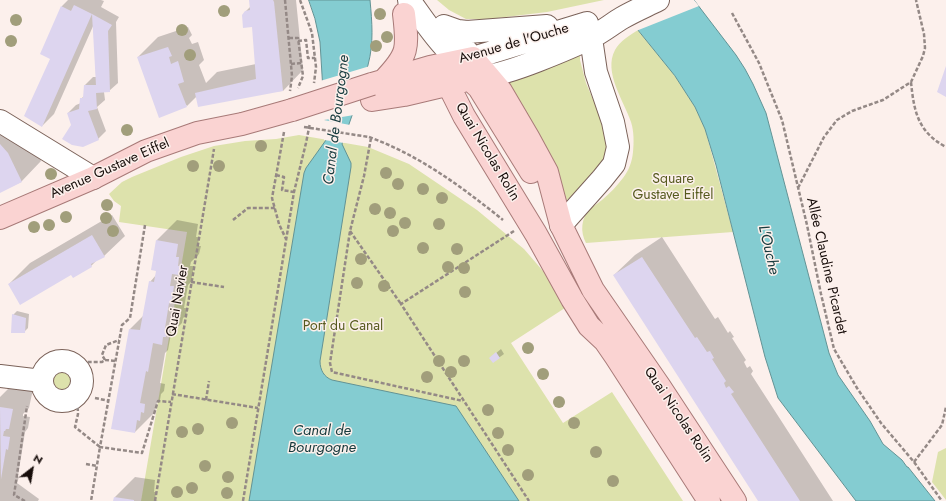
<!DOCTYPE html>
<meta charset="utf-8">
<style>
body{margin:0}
#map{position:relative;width:946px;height:501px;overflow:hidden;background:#fcf0ec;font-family:Jost,sans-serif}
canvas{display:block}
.north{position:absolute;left:12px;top:449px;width:40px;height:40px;-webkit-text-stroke:3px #fcf0ec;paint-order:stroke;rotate:31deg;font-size:11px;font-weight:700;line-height:16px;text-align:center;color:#170d0a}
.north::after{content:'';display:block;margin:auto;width:14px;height:18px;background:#170d0a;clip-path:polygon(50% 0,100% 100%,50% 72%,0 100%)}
</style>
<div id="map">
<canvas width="946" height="501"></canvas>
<div class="north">N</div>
</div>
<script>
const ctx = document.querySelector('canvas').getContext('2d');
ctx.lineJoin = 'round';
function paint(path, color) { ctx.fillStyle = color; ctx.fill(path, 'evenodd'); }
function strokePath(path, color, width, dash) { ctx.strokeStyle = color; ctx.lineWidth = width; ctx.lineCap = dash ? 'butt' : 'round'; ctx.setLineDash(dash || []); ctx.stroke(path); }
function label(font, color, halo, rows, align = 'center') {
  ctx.font = font + ' Jost,sans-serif'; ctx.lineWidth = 3; ctx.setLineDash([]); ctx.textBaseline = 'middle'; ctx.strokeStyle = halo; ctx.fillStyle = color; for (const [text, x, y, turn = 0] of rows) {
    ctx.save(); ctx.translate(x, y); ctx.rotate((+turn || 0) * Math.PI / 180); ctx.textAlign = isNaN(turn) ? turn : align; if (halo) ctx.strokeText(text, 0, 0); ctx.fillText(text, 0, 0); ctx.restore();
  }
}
const green = new Path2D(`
 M437 0H604L547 12 489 19H466L449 10Z
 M638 30 675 76 695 107 705 129 733 232 586 243C580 232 581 218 590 209 594 206 598 203 602 200 610 193 617 186 623 178 629 170 632 162 633 152 634 143 634 131 631 122 624 101 603 72 615 50 620 41 630 35 638 30Z
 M580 55V60L586 83 606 130 609 140 603 165 566 201 507 87 509 81Z
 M299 135 368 147 409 164 477 210 524 249 549 278 568 306 511 343 563 423 612 392 683 501H141L187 232 119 222 121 206 114 201 109 194 122 182 132 177 181 157 214 146 245 141 276 139Z
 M50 381a13 13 0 1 1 26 0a13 13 0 1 1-26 0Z
 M946 448V500L932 482 938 452Z`);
const water = new Path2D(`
 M309 0H370C372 22 374 43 368 65 361 92 351 118 342 144L351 163V167L320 361C320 370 324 377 332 380L456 406 519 501H249L304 173 306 168 326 140 320 42 315 19Z
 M614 0H694L736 55 745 69 753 84 766 113 829 353 838 375 870 421 883 444 902 460 907 467H908L935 501H856L778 398 765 357 716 165 705 129 695 107 675 76Z`);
const pier = new Path2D(`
 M612 0H694L699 6 636 31Z
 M370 66 354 115 324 120 350 125 344 143 324 140 320 81Z`);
const shadow = new Path2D(`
 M68 0H101L104 1 101 7 119 17 116 22 118 83 109 91 104 92 105 100 97 107 106 131 98 139 72 125 68 113 76 105 81 103V99L84 96 85 85 93 77H96L94 24 54 114 42 126 51 58 62 6Z
 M250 0H296L303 70 283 91 197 96 187 106 138 57 158 37 188 27 192 35 189 38 192 44 198 42 204 60 199 65 206 83 217 72 256 64 253 26 245 12 250 7Z
 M21 125 28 132 41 161 21 182 0 192V135Z
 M112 215 125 236 104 256 97 260 91 266 9 284 30 263Z
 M177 220 198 224 196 237H199L198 246H201L199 254 191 262 190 266H194L191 282 188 285 184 308H187L186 316 183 318 182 323 171 334 168 350 165 353 160 383 165 384 164 391 161 394 160 400 157 402 155 412 135 432 130 329 144 315 150 282 156 275 157 240Z
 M662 237 715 319 718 317 728 333 730 331 734 337 732 338 746 360 744 362 747 368 750 366 753 371 751 374 833 501H760L614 275 635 255Z
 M17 311 29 314 28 328 24 332 13 315Z
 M501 349 504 354 493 362 495 354Z
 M11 386 33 389 29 408 23 414V416L30 417 28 428 25 432 18 476 19 477 17 483 39 499 38 501H0V397Z
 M135 477 155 480 154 492H156L155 500 158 501H114L115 497Z`);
const building = new Path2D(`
 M249 0H273L274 2 283 91 198 107 195 93 256 79 252 27 243 28 242 15 245 11 250 10Z
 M74 5 92 14 42 127 24 116 50 59 40 54 61 6 71 11Z
 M92 14 112 25 108 31 110 92 96 93 97 109 88 111 99 140 83 147 72 145 62 139 71 125 67 113 79 109 80 98H83L84 85H96Z
 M168 47 172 56 169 57 171 64 178 61 184 82 178 84 187 107 159 118 137 57Z
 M946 66V97L937 92Z
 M0 144 8 153 22 182 0 193Z
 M92 235 105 257 91 264 92 267 73 278 71 275 20 305 8 284Z
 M156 240 178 244 176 257H179L178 266H181L179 275 172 274 170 286H174L171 304 169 303 165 328H167L166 337H163L162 345 153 343 148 372 146 371 140 403 145 404 144 413 141 412 140 421 137 420 135 433 111 429 129 329 140 330 149 281 154 282 156 271 151 270Z
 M642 257 695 338 697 337 707 352 710 351 714 358 712 359 726 381 724 383 726 388 729 386 734 392 731 394 800 501H758L613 275Z
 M12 314 26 318 25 333H11Z
 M496 352 500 358 493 363 489 358Z
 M0 407 13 409 9 429H6L5 431H4L3 436 10 437 8 450 6 449 1 479Z
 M114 497 134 500V501H113Z`);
const path = new Path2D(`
 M285 0 292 76 290 91
 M300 0 312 33 316 67 314 83
 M732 13 759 63 782 120 807 225 821 294 834 349 857 388 881 423 914 462 942 501
 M289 38H298L303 76 298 88
 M298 41 306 40 308 58H315
 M291 64 301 63
 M911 82C914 112 918 132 946 147
 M284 132 272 198 279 224 286 239
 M369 137C419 155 462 187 503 220
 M371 138 364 176 350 231 330 363 332 372 463 401
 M276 175 284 177 282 190 294 192
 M798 188 824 137 837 120 852 111 883 100 911 82 923 56 925 48 924 34 916 0
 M233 220 248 208H275
 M145 225 130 318 122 325 100 447 142 453 158 401 171 402
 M350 231 401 304
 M514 231 401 304 529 501
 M191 282 224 287
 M105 360 116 361
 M79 370 87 362H102L105 360 102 355 106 345 119 340
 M172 394 258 408
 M77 395 78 414 75 427 100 447 91 501
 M95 398 109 401
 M206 400 209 381
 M914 462 942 425 946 407
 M86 464 97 466
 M25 501 14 495 27 406
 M155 501 214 149
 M243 501 294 192 306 143 310 123`);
const minor = new Path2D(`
 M409 0C431 30 449 62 486 75 498 79 577 45 592 37 602 32 612 24 622 18 634 11 646 6 658 0
 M444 26 458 31 467 32 547 26
 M461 45 473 58 587 23
 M0 121 93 178
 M561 225 602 179 614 164 618 147 613 122 596 72 591 38
 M42 381a20 20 0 1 1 40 0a20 20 0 1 1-40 0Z
 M0 376 42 381`);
const major = new Path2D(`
 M440 65C456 69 468 76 479 88L531 172
 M384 80C409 54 408 48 404 14
 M372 84 430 67 473 58 501 91 528 137 547 172 561 225 593 290 660 387 735 501
 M448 84 464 116 536 234 572 299 589 326 605 341 616 357 709 501
 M372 100 404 95 463 81
 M0 218 93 178 146 151 197 133 242 124 292 110`);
const pathBridge = new Path2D(`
 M304 127 369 137`);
const majorBridge = new Path2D(`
 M292 110 372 84`);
const trees = [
 [224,11],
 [380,14],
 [16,20],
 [182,30],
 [387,37],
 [11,41],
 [376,46],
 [190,55],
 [127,130],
 [261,146],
 [193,166],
 [219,166],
 [386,173],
 [51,174],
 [398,184],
 [423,189],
 [442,198],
 [107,205],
 [375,209],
 [390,213],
 [66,217],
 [106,218],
 [405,223],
 [439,224],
 [49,225],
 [34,227],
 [113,231],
 [393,231],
 [423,248],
 [457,249],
 [361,259],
 [448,267],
 [464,268],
 [357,283],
 [384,286],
 [465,292],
 [528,348],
 [439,361],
 [464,361],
 [451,372],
 [543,374],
 [427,377],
 [559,402],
 [488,410],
 [232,423],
 [574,423],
 [198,429],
 [182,432],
 [498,433],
 [508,450],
 [596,452],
 [205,466],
 [528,475],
 [228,477],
 [613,481],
 [192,488],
 [177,492],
 [227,493]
];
const streetNames = [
 ["Avenue de l'Ouche",514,44,-16],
 ["Quai Nicolas Rolin",487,152,59],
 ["Avenue Gustave Eiffel",110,169,-24],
 ["Allée Claudine Picardet",826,266,77],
 ["Quai Navier",178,301,-80],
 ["Quai Nicolas Rolin",678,415,56]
];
const parkNames = [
 ["Square",673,180],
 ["Gustave Eiffel",673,196],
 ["Port du Canal",343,327]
];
const waterNames = [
 ["Canal de Bourgogne",337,120,-83],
 ["L'Ouche",768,250,77],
 ["Canal de",322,431],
 ["Bourgogne",322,448]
];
paint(green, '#dde2ac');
paint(water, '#84ccd1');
strokePath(water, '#639395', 1);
paint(pier, '#fcf0ec');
paint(shadow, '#0003');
paint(building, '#ddd5ef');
strokePath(minor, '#7b6259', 24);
strokePath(major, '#a87a78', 24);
strokePath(path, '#948986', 2.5, [4, 2]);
strokePath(minor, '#fff', 22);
strokePath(major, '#fad3d2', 22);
strokePath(majorBridge, '#a87a78', 24, []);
strokePath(pathBridge, '#948986', 2.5, [4, 2]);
strokePath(majorBridge, '#fad3d2', 22);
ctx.fillStyle = '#a19e7b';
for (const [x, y] of trees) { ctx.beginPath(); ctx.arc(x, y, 6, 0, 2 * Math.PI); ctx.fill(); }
label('14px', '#170d0a', '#fcf0ec', streetNames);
label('14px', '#565a1e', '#fcf0ec', parkNames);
label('italic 15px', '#163a3d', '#fcf0ec', waterNames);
</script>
